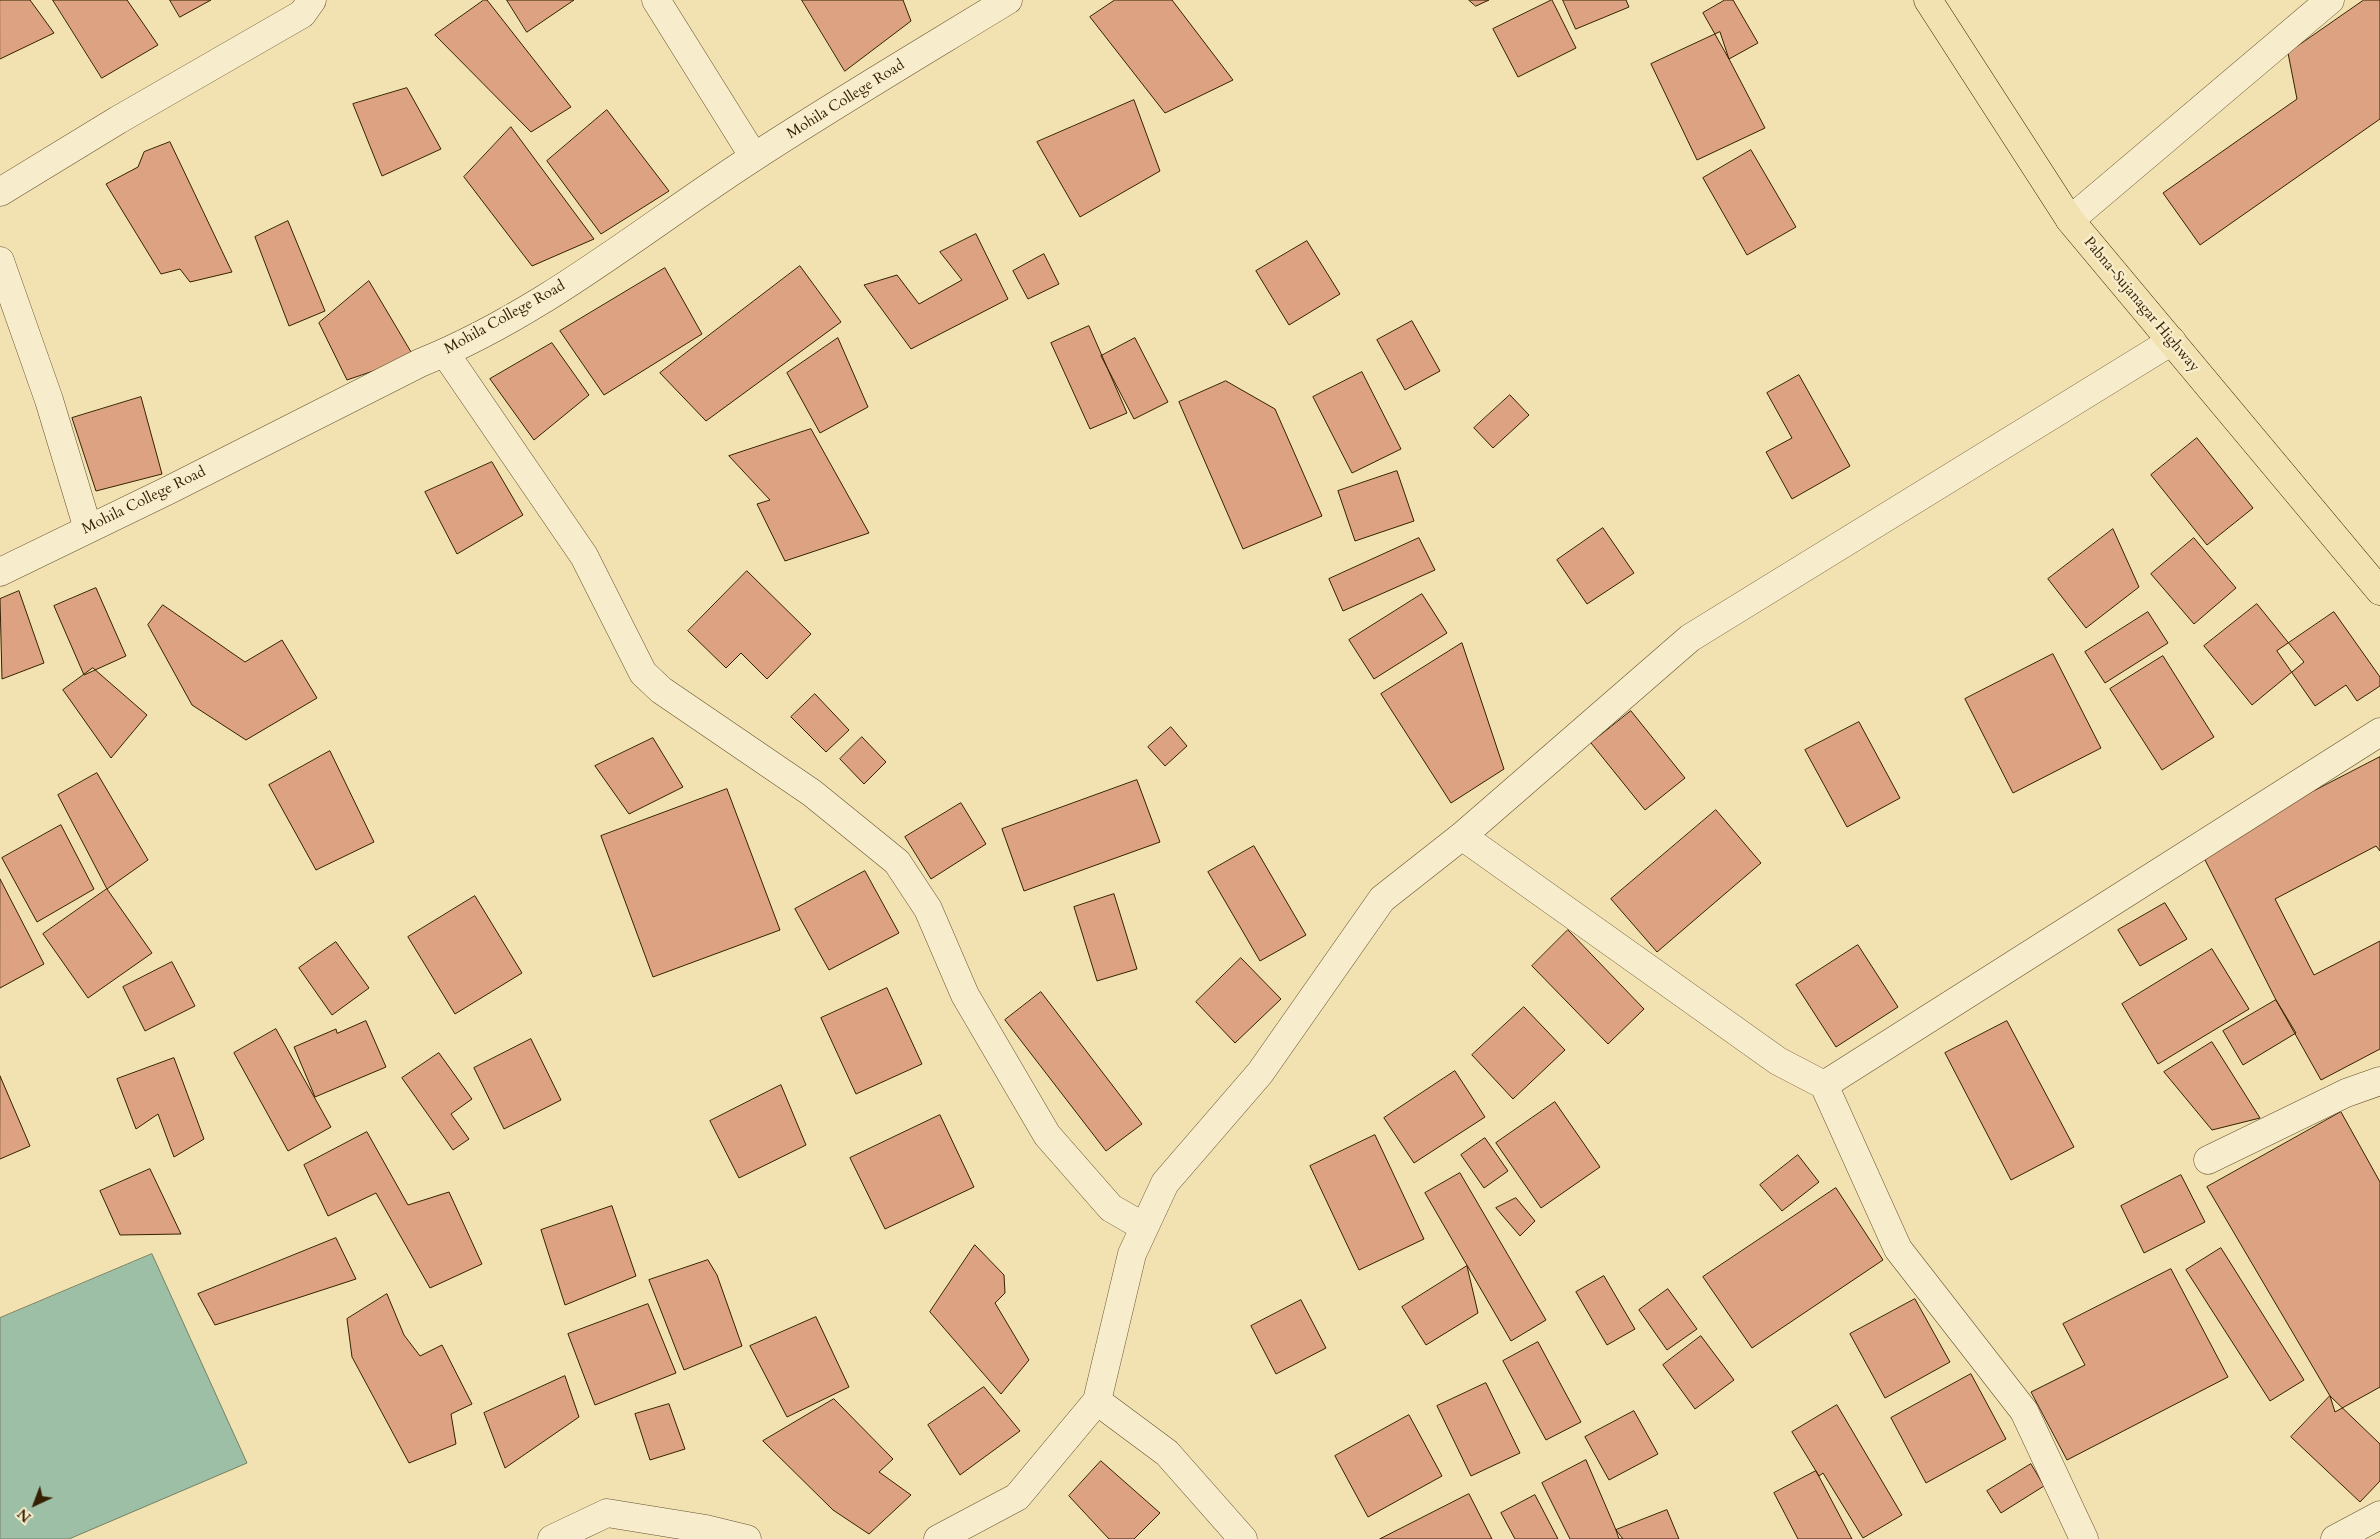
<!DOCTYPE html>
<style>
body{margin:0}
#map{position:relative;width:2380px;height:1539px;overflow:hidden;background:#f3e2b1;font-family:Cardo,serif}
canvas{display:block}
.north{position:absolute;left:10px;top:1479px;width:50px;height:50px;-webkit-text-stroke:4px #f7eccc;paint-order:stroke;rotate:223deg;font-size:14px;font-weight:700;line-height:20px;text-align:center;color:#352101}
.north::after{content:'';display:block;margin:auto;width:18px;height:22px;background:#352101;clip-path:polygon(50% 0,100% 100%,50% 72%,0 100%)}
</style>
<div id="map">
<canvas width="2380" height="1539"></canvas>
<div class="north">N</div>
</div>
<script>
const ctx = document.querySelector('canvas').getContext('2d');
ctx.lineJoin = 'round';
function paint(path, color) { ctx.fillStyle = color; ctx.fill(path, 'evenodd'); }
function strokePath(path, color, width, dash) { ctx.strokeStyle = color; ctx.lineWidth = width; ctx.lineCap = dash ? 'butt' : 'round'; ctx.setLineDash(dash || []); ctx.stroke(path); }
function label(font, color, halo, rows, align = 'center') {
  ctx.font = font + ' Cardo,serif'; ctx.lineWidth = 5; ctx.setLineDash([]); ctx.textBaseline = 'middle'; ctx.strokeStyle = halo; ctx.fillStyle = color; for (const [text, x, y, turn = 0] of rows) {
    ctx.save(); ctx.translate(x, y); ctx.rotate((+turn || 0) * Math.PI / 180); ctx.textAlign = isNaN(turn) ? turn : align; if (halo) ctx.strokeText(text, 0, 0); ctx.fillText(text, 0, 0); ctx.restore();
  }
}
const water = new Path2D(`
 M152 1254 247 1463 69 1539H0V1318Z`);
const building = new Path2D(`
 M0 0H30L54 33 0 59Z
 M53 0H127L158 45 102 78Z
 M170 0H211L180 17Z
 M484 0H487L571 107 531 132 435 35Z
 M507 0H574L527 32Z
 M802 0H903L911 21 845 71Z
 M1115 0H1172L1233 80 1165 113 1090 17Z
 M1469 0H1489L1476 6Z
 M1552 0 1576 48 1518 77 1493 29Z
 M1563 0H1626L1629 7 1576 29Z
 M1725 0H1733L1758 43 1729 59 1703 13Z
 M2364 0H2380V119L2200 245 2163 193 2297 99 2288 53Z
 M1720 32 1729 59 1765 128 1697 160 1651 64Z
 M407 88 441 149 382 176 353 104Z
 M1134 100 1160 171 1080 217 1037 142Z
 M607 110 669 191 601 234 547 161Z
 M511 127 594 239 532 266 464 177Z
 M170 142 232 272 190 282 180 269 161 274 106 184 138 167 144 152Z
 M1751 150 1796 227 1747 255 1703 178Z
 M288 221 325 311 289 326 255 237Z
 M976 234 1008 299 911 349 864 285 897 275 919 304 962 280 940 252Z
 M1307 241 1340 294 1289 325 1256 271Z
 M1044 254 1059 284 1028 299 1013 271Z
 M800 266 841 322 706 421 660 373Z
 M665 268 702 334 604 395 560 331Z
 M369 281 414 357 347 380 319 323Z
 M1412 321 1440 371 1405 390 1377 340Z
 M1089 326 1127 413 1090 429 1051 343Z
 M838 338 868 407 820 433 787 373Z
 M1135 338 1168 402 1134 419 1101 356Z
 M552 343 589 395 534 440 490 379Z
 M1362 372 1401 449 1352 473 1313 397Z
 M1799 375 1850 466 1792 499 1766 452 1792 438 1767 393Z
 M1226 381 1275 409 1322 516 1243 549 1179 402Z
 M1510 395 1529 415 1493 448 1474 428Z
 M141 397 162 474 96 491 72 418Z
 M811 429 869 533 785 561 757 504 770 500 729 456Z
 M2197 438 2253 508 2207 545 2151 475Z
 M492 462 523 515 457 554 425 492Z
 M1397 471 1414 521 1355 541 1338 491Z
 M1603 528 1634 573 1587 604 1557 560Z
 M2113 529 2139 587 2086 628 2048 579Z
 M1419 538 1435 570 1343 611 1329 579Z
 M2194 538 2236 588 2194 624 2151 574Z
 M747 571 811 634 767 679 741 653 726 668 688 631Z
 M96 588 126 656 84 675 54 606Z
 M19 591 44 663 2 679 0 599Z
 M1422 594 1447 633 1374 679 1349 640Z
 M2257 604 2304 662 2252 705 2204 646Z
 M163 605 245 662 282 640 317 698 246 740 192 705 148 625Z
 M2148 612 2168 643 2105 683 2085 652Z
 M2334 612 2380 677V686L2357 701 2346 685 2315 706 2277 651Z
 M1462 643 1504 769 1451 803 1381 694Z
 M2053 654 2101 748 2013 793 1965 699Z
 M2163 656 2214 737 2162 770 2110 689Z
 M93 668 147 715 111 758 63 690Z
 M815 694 849 730 826 752 791 717Z
 M1631 711 1685 778 1645 810 1591 743Z
 M1859 722 1900 798 1847 827 1805 750Z
 M1171 727 1187 746 1165 766 1148 747Z
 M862 737 886 762 864 784 840 759Z
 M653 738 683 787 629 814 595 766Z
 M330 751 374 842 316 870 269 785Z
 M2380 757V851L2376 846 2275 899 2314 975 2380 941V1049L2321 1080 2276 1000 2200 850Z
 M97 773 148 860 107 889 58 795Z
 M1137 780 1160 842 1024 891 1002 829Z
 M727 789 780 930 653 977 601 836Z
 M961 803 986 844 931 879 905 837Z
 M1716 810 1761 863 1657 952 1611 899Z
 M61 825 94 889 37 922 2 858Z
 M1254 846 1306 935 1260 961 1208 872Z
 M865 871 899 933 829 970 795 909Z
 M0 879 44 964 0 988Z
 M107 889 152 953 88 998 43 934Z
 M1114 894 1137 969 1097 981 1074 907Z
 M475 896 522 973 455 1014 408 937Z
 M2165 903 2187 939 2140 966 2118 930Z
 M1568 930 1644 1009 1608 1044 1532 966Z
 M336 942 369 988 332 1015 299 968Z
 M1858 945 1898 1007 1836 1047 1796 985Z
 M2212 949 2249 1009 2158 1064 2122 1004Z
 M1241 958 1281 999 1235 1043 1196 1002Z
 M172 962 195 1006 145 1031 123 987Z
 M887 988 922 1064 856 1094 821 1018Z
 M1041 992 1142 1124 1106 1151 1005 1020Z
 M2276 1000 2296 1033 2243 1065 2223 1031Z
 M1524 1007 1565 1050 1513 1099 1472 1055Z
 M366 1021 386 1067 315 1097 294 1047 336 1029 337 1033Z
 M2007 1021 2074 1147 2011 1180 1945 1053Z
 M276 1029 331 1127 288 1151 234 1053Z
 M531 1039 561 1100 504 1129 474 1068Z
 M2212 1042 2260 1118 2212 1130 2164 1072Z
 M439 1053 472 1099 451 1114 469 1139 453 1150 402 1078Z
 M174 1058 204 1139 174 1157 158 1114 136 1129 117 1079Z
 M1455 1071 1485 1117 1414 1163 1384 1118Z
 M0 1076 30 1146 0 1159Z
 M781 1085 806 1145 739 1178 710 1121Z
 M1555 1102 1600 1167 1541 1208 1496 1143Z
 M2341 1112 2380 1182V1387L2335 1412 2330 1396 2207 1187Z
 M940 1115 974 1187 885 1229 850 1158Z
 M367 1132 408 1205 449 1192 482 1264 430 1288 376 1193 328 1216 304 1165Z
 M1375 1135 1424 1239 1359 1270 1310 1166Z
 M1485 1138 1508 1171 1484 1188 1461 1155Z
 M1798 1155 1819 1182 1782 1211 1760 1185Z
 M150 1169 181 1234 120 1235 100 1191Z
 M1460 1173 1546 1320 1511 1341 1425 1193Z
 M2181 1175 2205 1222 2144 1253 2121 1206Z
 M1836 1188 1883 1260 1752 1348 1703 1277Z
 M1516 1198 1535 1221 1520 1236 1496 1208Z
 M612 1206 636 1276 565 1305 541 1230Z
 M336 1238 356 1279 215 1325 198 1294Z
 M975 1245 1004 1275 1005 1293 995 1303 1029 1360 1001 1394 930 1312Z
 M2221 1248 2304 1380 2270 1401 2186 1270Z
 M708 1260 717 1275 742 1346 684 1370 649 1280Z
 M1467 1266 1478 1313 1426 1345 1402 1307Z
 M2171 1269 2228 1377 2067 1460 2031 1392 2085 1365 2063 1324Z
 M1604 1276 1635 1329 1607 1345 1576 1292Z
 M1668 1289 1697 1329 1667 1350 1639 1310Z
 M387 1294 404 1335 420 1356 442 1345 472 1404 451 1414 456 1444 409 1463 352 1357 347 1319Z
 M1915 1299 1950 1362 1885 1398 1850 1334Z
 M1301 1300 1326 1348 1276 1374 1251 1326Z
 M648 1304 676 1373 595 1405 568 1334Z
 M816 1317 849 1387 787 1417 750 1346Z
 M1701 1336 1734 1380 1695 1409 1663 1365Z
 M1538 1342 1581 1422 1546 1440 1503 1361Z
 M1971 1374 2006 1439 1926 1483 1891 1418Z
 M565 1376 579 1417 505 1468 484 1413Z
 M1486 1383 1520 1453 1471 1476 1437 1406Z
 M984 1387 1020 1431 960 1475 928 1425Z
 M2330 1396 2380 1444V1481L2360 1502 2291 1437Z
 M834 1399 893 1459 879 1472 911 1495 869 1534 833 1510 763 1441Z
 M669 1404 685 1449 650 1460 635 1414Z
 M1837 1405 1902 1515 1863 1538 1823 1473 1819 1476 1792 1432Z
 M1634 1411 1658 1454 1609 1480 1585 1437Z
 M1409 1415 1442 1476 1368 1517 1335 1456Z
 M1586 1460 1616 1530 1623 1539H1570L1542 1483Z
 M1101 1461 1160 1513 1134 1539H1109L1069 1496Z
 M2031 1464 2044 1486 2001 1513 1987 1491Z
 M1816 1471 1852 1539H1798L1774 1493Z
 M1469 1494 1492 1539H1380Z
 M1535 1495 1558 1539H1515L1501 1513Z
 M1667 1510 1679 1539H1619L1616 1530Z`);
const minor = new Path2D(`
 M656 0 754 157
 M0 192 118 120 302 14 312 0
 M2070 220 2330 0
 M0 261 49 400 88 529
 M445 353 584 556 643 673 661 690 812 793 897 862 928 909 965 995 1047 1135 1111 1208 1144 1227
 M0 572 169 490 420 363C542 314 644 228 754 157 837 103 923 52 1008 0
 M1462 836 1778 1061 1824 1085 1898 1249 2024 1411 2084 1539
 M1824 1085 2380 732
 M2208 1160 2346 1093 2380 1081
 M1097 1401 1167 1453 1243 1539
 M552 1539 607 1513 706 1529 747 1539
 M938 1539 1017 1497 1097 1401 1132 1254 1165 1183 1260 1073 1382 899 1462 836 1690 638 2172 341
 M2335 1539 2380 1515`);
const trunk = new Path2D(`
 M1928 0 2070 220 2380 591`);
const streetNames = [
 ["Mohila College Road",846,100,-32],
 ["Pabna-Sujanagar Highway",2141,305,50],
 ["Mohila College Road",505,318,-29],
 ["Mohila College Road",144,501,-26]
];
paint(water, '#9dbfa6');
strokePath(water, '#738064', 1);
paint(building, '#dda282');
strokePath(building, '#352101', 1);
strokePath(minor, '#64512d', 29);
strokePath(trunk, '#352101', 29);
strokePath(minor, '#f7eccc', 28);
strokePath(trunk, '#f3e2b1', 28);
label('15px', '#352101', '#f7eccc', streetNames);
</script>
